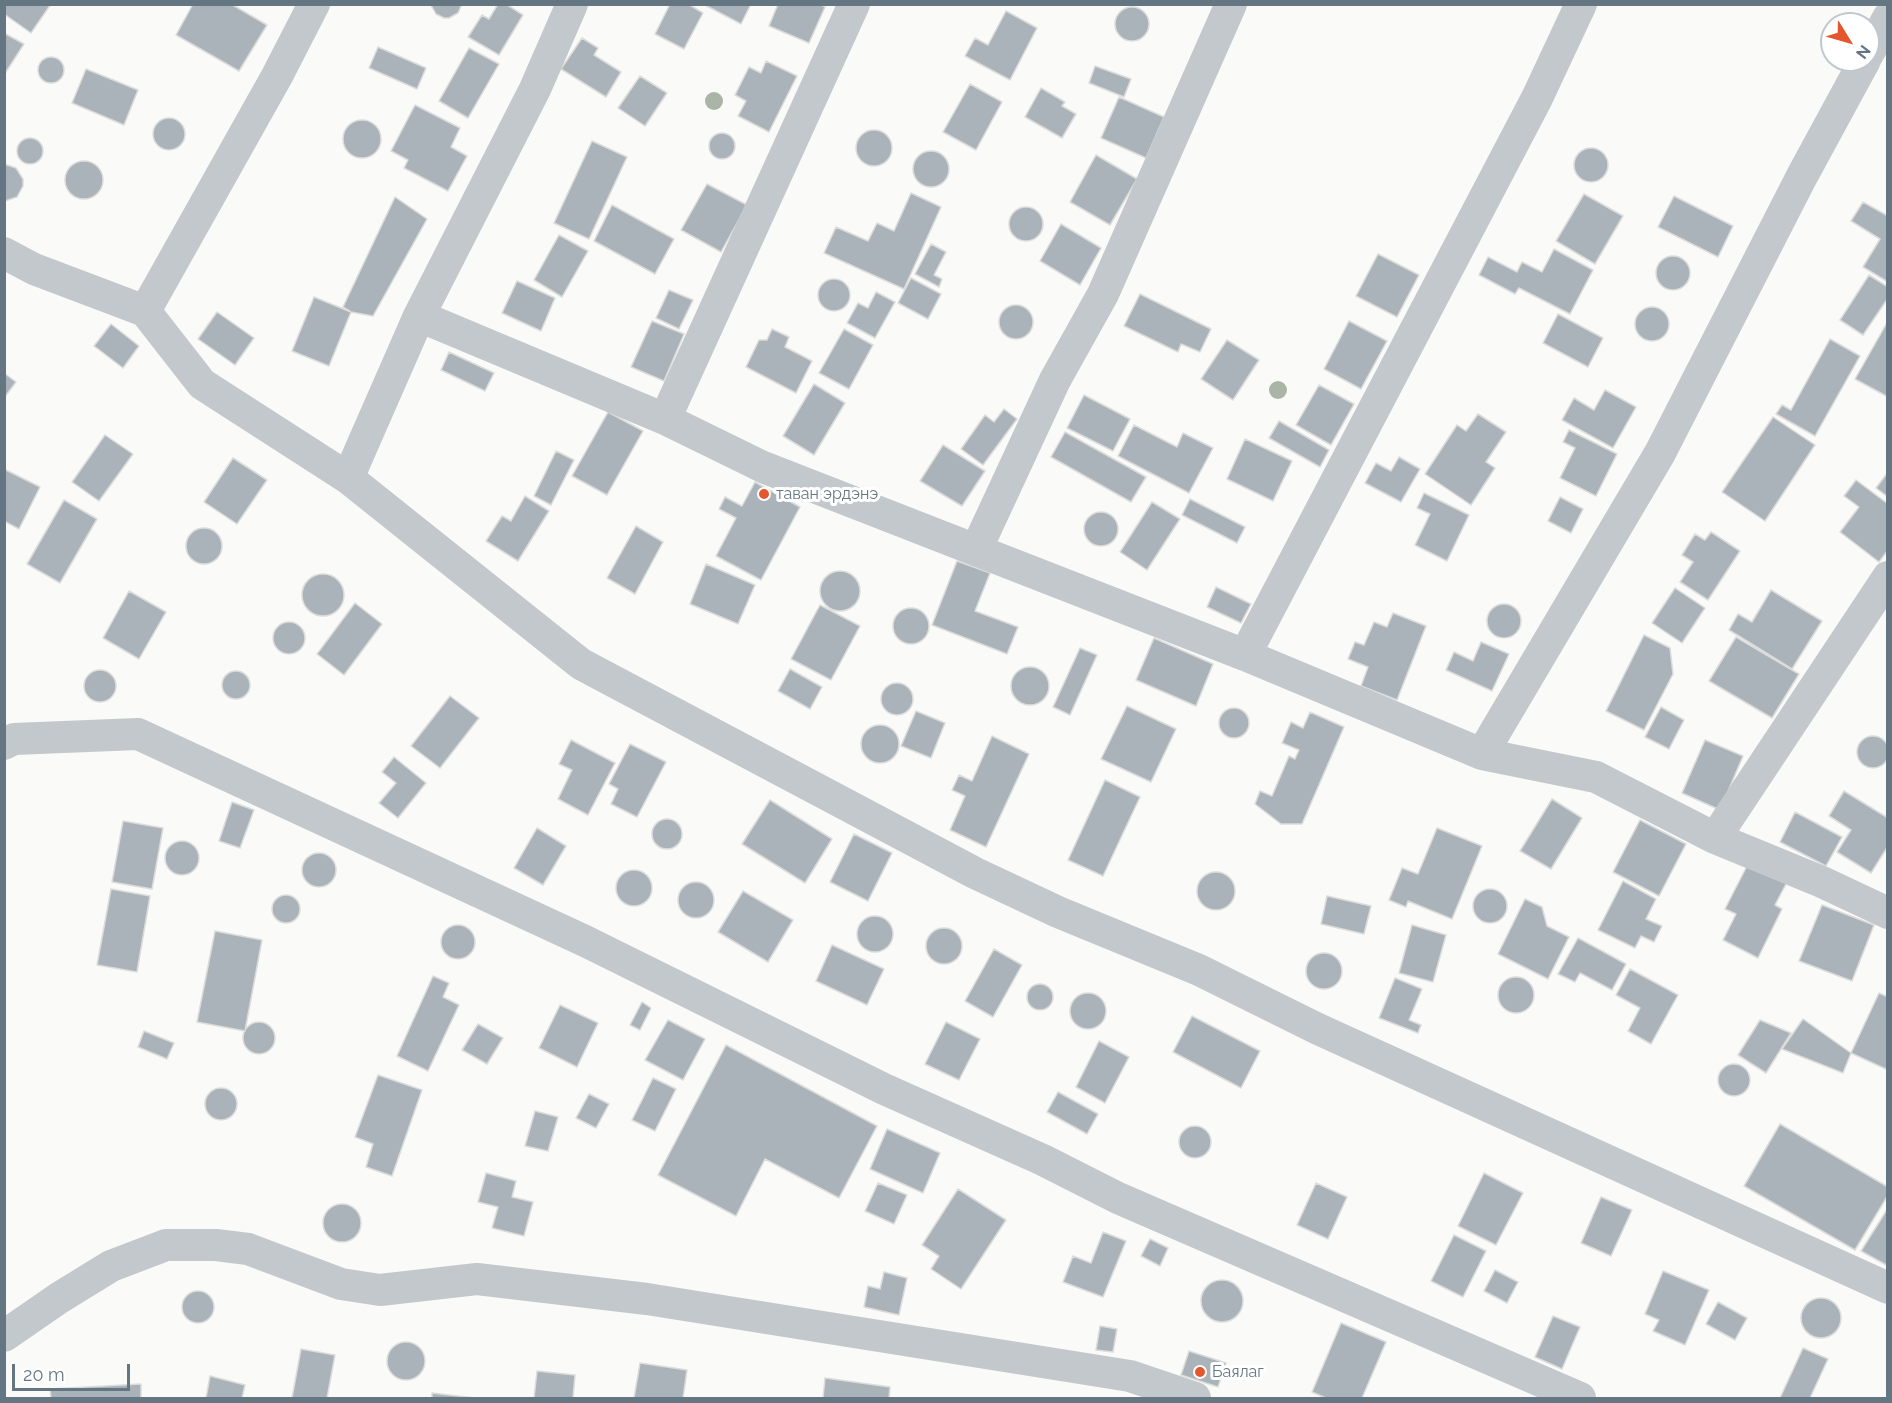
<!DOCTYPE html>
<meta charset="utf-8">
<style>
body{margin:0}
#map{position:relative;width:1892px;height:1403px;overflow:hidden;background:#fafaf8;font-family:Raleway,sans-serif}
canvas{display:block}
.frame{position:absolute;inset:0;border:6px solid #657683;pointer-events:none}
.north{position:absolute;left:1820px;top:12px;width:60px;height:60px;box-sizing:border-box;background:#fff;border:2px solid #c1c8cd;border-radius:50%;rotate:127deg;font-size:16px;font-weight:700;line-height:24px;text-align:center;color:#657683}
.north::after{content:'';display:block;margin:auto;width:21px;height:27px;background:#e4572e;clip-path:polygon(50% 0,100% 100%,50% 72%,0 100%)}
.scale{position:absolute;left:12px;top:1364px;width:118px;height:27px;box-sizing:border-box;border:3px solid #657683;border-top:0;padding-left:8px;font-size:18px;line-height:21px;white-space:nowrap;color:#657683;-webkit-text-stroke:4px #fff;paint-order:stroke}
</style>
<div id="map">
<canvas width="1892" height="1403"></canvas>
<div class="frame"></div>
<div class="north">N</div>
<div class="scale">20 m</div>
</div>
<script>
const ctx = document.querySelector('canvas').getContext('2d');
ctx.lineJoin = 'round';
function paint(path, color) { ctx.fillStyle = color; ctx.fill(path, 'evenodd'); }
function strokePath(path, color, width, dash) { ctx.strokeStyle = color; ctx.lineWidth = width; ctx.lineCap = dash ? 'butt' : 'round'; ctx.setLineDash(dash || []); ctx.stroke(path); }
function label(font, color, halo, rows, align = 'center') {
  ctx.font = font + ' Raleway,sans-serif'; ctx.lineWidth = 6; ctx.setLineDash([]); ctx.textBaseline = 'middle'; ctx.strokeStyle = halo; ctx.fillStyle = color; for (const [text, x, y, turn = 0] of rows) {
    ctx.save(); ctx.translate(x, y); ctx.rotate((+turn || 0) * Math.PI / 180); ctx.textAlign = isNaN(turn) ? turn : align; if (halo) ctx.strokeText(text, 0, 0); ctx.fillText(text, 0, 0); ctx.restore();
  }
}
const building = new Path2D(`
 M4 4H51L31 33 4 14Z
 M193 4H231L267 25 239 71 176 35Z
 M462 4 458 13 449 18H444L436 14 431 5Z
 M498 4H506L523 15 499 55 468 37 482 15 489 19Z
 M670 4H688L703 13 684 49 655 34Z
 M703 4H751L741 24Z
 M778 4H820L825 7 809 43 769 26Z
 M1115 24a17 17 0 1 1 34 0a17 17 0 1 1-34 0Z
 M1006 11 1037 28 1010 80 965 56 975 38 988 45Z
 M4 33 24 44 4 75Z
 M582 38 598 48 594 55 621 72 606 97 561 69Z
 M378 47 426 68 417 89 369 68Z
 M469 48 499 64 468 118 439 101Z
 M38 70a13 13 0 1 1 26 0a13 13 0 1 1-26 0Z
 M766 61 797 76 769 132 738 116 746 101 735 95 749 67 761 73Z
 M1095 66 1131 79 1124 97 1089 83Z
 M86 69 138 90 124 125 72 103Z
 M640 76 667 93 645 126 618 108Z
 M970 84 1002 102 976 150 943 132Z
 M1041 88 1065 102 1062 106 1076 114 1062 138 1025 117Z
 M1119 97 1164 117 1146 158 1101 138Z
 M415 105 460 128 451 147 467 156 448 191 404 168 408 160 391 151Z
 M153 134a16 16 0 1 1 32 0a16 16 0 1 1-32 0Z
 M343 139a19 19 0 1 1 38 0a19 19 0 1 1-38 0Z
 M856 148a18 18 0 1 1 36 0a18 18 0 1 1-36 0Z
 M709 146a13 13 0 1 1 26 0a13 13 0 1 1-26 0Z
 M17 151a13 13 0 1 1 26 0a13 13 0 1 1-26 0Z
 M592 141 627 157 589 239 554 223Z
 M1574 165a17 17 0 1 1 34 0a17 17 0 1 1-34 0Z
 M913 169a18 18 0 1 1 36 0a18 18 0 1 1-36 0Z
 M1096 155 1137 179 1110 225 1070 202Z
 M65 180a19 19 0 1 1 38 0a19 19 0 1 1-38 0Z
 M4 164 16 168 23 179V186L17 197 5 201Z
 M707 184 747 205 721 252 681 230Z
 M911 193 941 207 904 289 824 253 836 227 868 241 877 223 894 231Z
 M1584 194 1623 216 1595 264 1556 241Z
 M1674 196 1733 226 1718 257 1658 227Z
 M395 197 427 219 373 316 351 312 343 307Z
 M1863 202 1888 216V282L1863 267 1880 239 1851 221Z
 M612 205 674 239 655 274 594 241Z
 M1009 224a17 17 0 1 1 34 0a17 17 0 1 1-34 0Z
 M1061 224 1101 248 1080 285 1040 261Z
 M559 235 588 251 562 297 534 280Z
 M931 244 946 252 934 275 942 279 939 287 915 274Z
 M1554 249 1593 270 1570 314 1519 288 1515 294 1479 275 1488 257 1517 272 1522 262 1542 272Z
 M1378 254 1419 275 1397 317 1356 296Z
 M1656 273a17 17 0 1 1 34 0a17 17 0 1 1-34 0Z
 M1869 275 1888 287V298L1863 335 1840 320Z
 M911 278 941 294 928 319 898 303Z
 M818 295a16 16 0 1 1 32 0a16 16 0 1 1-32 0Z
 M517 281 555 298 541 331 502 313Z
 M669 290 693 300 679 329 656 318Z
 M876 292 895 302 875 338 847 323 858 303 868 308Z
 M1140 294 1211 329 1200 352 1181 344 1178 352 1124 326Z
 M314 297 351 312 329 366 292 351Z
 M999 322a17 17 0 1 1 34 0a17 17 0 1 1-34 0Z
 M1635 324a17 17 0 1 1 34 0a17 17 0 1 1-34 0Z
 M217 312 254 338 235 365 198 339Z
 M1558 314 1603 338 1588 367 1543 343Z
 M652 321 684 334 664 381 631 367Z
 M1349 321 1387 341 1361 389 1324 369Z
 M1888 321V397L1855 379Z
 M111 324 139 346 123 368 94 346Z
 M772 329 789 337 785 347 812 361 796 393 746 367 759 340H767Z
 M844 329 873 345 849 389 819 373Z
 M1830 339 1860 356 1815 436 1776 414 1782 405 1791 410Z
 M1227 340 1259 360 1233 400 1201 379Z
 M449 352 494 373 485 391 441 370Z
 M4 373 16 382 4 398Z
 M814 384 845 403 814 455 783 436Z
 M1319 385 1354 404 1331 445 1296 425Z
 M1605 390 1636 407 1613 448 1562 420 1574 398 1594 410Z
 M1084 395 1130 419 1113 451 1067 428Z
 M1004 409 1017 419 983 465 961 449 985 415 994 422Z
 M608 412 643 431 607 495 572 476Z
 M1478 414 1506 432 1486 462 1495 468 1471 505 1425 474 1457 425 1466 431Z
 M1773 417 1815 445 1765 521 1722 492Z
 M1279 421 1329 450 1320 467 1269 438Z
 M1134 425 1177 447 1183 433 1213 448 1189 493 1118 456Z
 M1569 430 1617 454 1596 496 1560 478 1575 448 1563 442Z
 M1065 432 1146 477 1131 502 1051 457Z
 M105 435 133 454 99 501 72 482Z
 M1245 439 1292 461 1273 501 1227 479Z
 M943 445 985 471 962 506 920 481Z
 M556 451 574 460 551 505 534 496Z
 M1399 457 1420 469 1401 502 1365 483 1376 463 1391 471Z
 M233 458 267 480 237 524 204 502Z
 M4 469 40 487 19 529 4 521Z
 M1888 472V497L1876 488Z
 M1856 480 1888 504V550L1879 562 1840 532 1859 507 1844 496Z
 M755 482 800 507 761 580 716 556 736 518 719 509 725 497 742 506Z
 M1424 493 1469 515 1447 561 1415 545 1430 514 1417 508Z
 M525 496 549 511 518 561 486 541 502 516 511 521Z
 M1560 497 1583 509 1571 533 1548 521Z
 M1190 499 1245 527 1237 543 1182 515Z
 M64 500 97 519 60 583 27 564Z
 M1152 502 1180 519 1147 570 1120 552Z
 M1084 529a17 17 0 1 1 34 0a17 17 0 1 1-34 0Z
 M636 526 663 542 635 594 607 578Z
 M186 546a18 18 0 1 1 36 0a18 18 0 1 1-36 0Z
 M1711 532 1740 551 1708 600 1680 582 1693 562 1682 555 1695 534 1705 540Z
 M957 561 990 573 975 611 1018 627 1007 654 932 625Z
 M706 564 755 585 738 624 690 604Z
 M820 591a20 20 0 1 1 40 0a20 20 0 1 1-40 0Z
 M302 595a21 21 0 1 1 42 0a21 21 0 1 1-42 0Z
 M1216 587 1251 604 1241 623 1207 607Z
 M1675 588 1705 608 1682 643 1652 623Z
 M1771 590 1822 621 1792 669 1729 630 1738 614 1752 622Z
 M129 591 166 612 139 659 103 638Z
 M355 603 382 624 344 675 317 654Z
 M1487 621a17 17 0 1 1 34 0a17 17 0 1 1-34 0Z
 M820 605 860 626 831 680 791 659Z
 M893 626a18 18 0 1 1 36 0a18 18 0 1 1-36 0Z
 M1393 613 1426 626 1397 700 1361 686 1368 667 1348 659 1355 642 1364 645 1374 622 1387 627Z
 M273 638a16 16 0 1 1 32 0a16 16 0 1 1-32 0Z
 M1644 635 1670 648 1673 674 1644 730 1606 711Z
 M1736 637 1799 674 1772 718 1709 681Z
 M1154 638 1213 664 1196 706 1136 680Z
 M1481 642 1509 654 1492 691 1446 670 1454 652 1473 661Z
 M1080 648 1097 655 1070 715 1053 707Z
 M1011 686a19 19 0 1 1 38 0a19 19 0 1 1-38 0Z
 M790 669 822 687 810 709 778 691Z
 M84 686a16 16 0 1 1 32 0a16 16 0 1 1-32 0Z
 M222 685a14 14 0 1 1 28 0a14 14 0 1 1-28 0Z
 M881 699a16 16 0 1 1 32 0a16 16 0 1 1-32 0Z
 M450 696 479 718 440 768 411 746Z
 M1127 706 1176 729 1151 782 1101 759Z
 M1661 707 1684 720 1669 749 1645 737Z
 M1219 723a15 15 0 1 1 30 0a15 15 0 1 1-30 0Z
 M916 711 945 723 931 758 901 746Z
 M1310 712 1344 727 1302 824H1281L1255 804 1260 791 1272 796 1289 756 1295 759 1299 750 1282 743 1291 722 1303 728Z
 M861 744a19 19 0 1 1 38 0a19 19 0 1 1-38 0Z
 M1857 752a16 16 0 1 1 32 0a16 16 0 1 1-32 0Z
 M992 736 1029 754 986 847 950 830 965 796 952 790 959 775 972 781Z
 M571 740 615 763 588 815 558 799 572 770 559 764Z
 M1705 740 1743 756 1720 810 1682 793Z
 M630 744 666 762 637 817 611 804 618 789 609 784Z
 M394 757 426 783 398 818 379 803 396 783 382 772Z
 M1105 780 1140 797 1103 876 1068 860Z
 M1844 791 1888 818V846L1871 873 1837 852 1851 830 1829 816Z
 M1552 799 1582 818 1551 869 1520 851Z
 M770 800 832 839 805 883 742 844Z
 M232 802 254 810 240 848 219 841Z
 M1795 812 1842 837 1826 866 1780 842Z
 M652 834a15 15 0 1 1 30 0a15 15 0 1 1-30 0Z
 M1640 820 1686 844 1659 896 1613 872Z
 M123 821 163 828 152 889 112 882Z
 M537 828 566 846 543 885 514 868Z
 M1437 828 1482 846 1452 919 1408 901 1406 907 1389 900 1402 868 1418 874Z
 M854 834 892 853 868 901 830 882Z
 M165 858a17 17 0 1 1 34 0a17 17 0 1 1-34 0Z
 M302 870a17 17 0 1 1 34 0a17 17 0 1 1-34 0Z
 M1749 862 1787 882 1775 905 1782 909 1758 958 1723 940 1736 914 1725 909Z
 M616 888a18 18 0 1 1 36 0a18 18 0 1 1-36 0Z
 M1197 891a19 19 0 1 1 38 0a19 19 0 1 1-38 0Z
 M1623 881 1656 899 1646 919 1662 926 1654 942 1641 936 1635 948 1598 930Z
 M678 900a18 18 0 1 1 36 0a18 18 0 1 1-36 0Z
 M1473 906a17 17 0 1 1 34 0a17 17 0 1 1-34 0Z
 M111 889 150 896 137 972 97 965Z
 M743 891 793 920 768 962 718 932Z
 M272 909a14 14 0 1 1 28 0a14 14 0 1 1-28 0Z
 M1327 896 1371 906 1364 934 1321 924Z
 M1525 899 1542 907 1547 926 1569 937 1548 979 1498 954Z
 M1822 905 1874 925 1852 981 1799 961Z
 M857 934a18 18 0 1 1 36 0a18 18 0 1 1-36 0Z
 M1412 925 1446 935 1433 982 1399 973Z
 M441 942a17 17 0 1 1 34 0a17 17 0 1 1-34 0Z
 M926 946a18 18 0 1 1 36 0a18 18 0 1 1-36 0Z
 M215 931 262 940 245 1031 197 1022Z
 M1578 938 1626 964 1612 990 1580 973 1575 982 1558 974Z
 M832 945 884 969 867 1005 816 981Z
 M994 949 1022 965 993 1017 965 1001Z
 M1306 971a18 18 0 1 1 36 0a18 18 0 1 1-36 0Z
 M1630 969 1678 995 1651 1044 1628 1031 1640 1008 1616 995Z
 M433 976 449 983 443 997 459 1005 428 1071 397 1056Z
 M1498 995a18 18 0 1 1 36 0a18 18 0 1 1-36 0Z
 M1395 978 1422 989 1409 1020 1421 1025 1418 1033 1379 1018Z
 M1027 997a13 13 0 1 1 26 0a13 13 0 1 1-26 0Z
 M1879 993 1888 997V1070L1851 1053Z
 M1070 1011a18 18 0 1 1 36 0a18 18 0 1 1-36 0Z
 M642 1002 651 1008 640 1030 630 1025Z
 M560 1005 598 1023 577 1067 539 1048Z
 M1192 1016 1260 1051 1241 1088 1173 1052Z
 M1803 1019 1851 1053 1843 1073 1782 1049Z
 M668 1020 705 1039 683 1080 645 1060Z
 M1760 1020 1791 1033 1766 1073 1738 1055Z
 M946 1022 980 1039 959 1080 925 1064Z
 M243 1038a16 16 0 1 1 32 0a16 16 0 1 1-32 0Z
 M478 1024 503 1038 487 1064 462 1050Z
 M144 1031 174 1043 167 1059 138 1047Z
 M1099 1041 1129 1057 1105 1103 1076 1087Z
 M726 1045 877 1126 839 1198 765 1159 736 1216 658 1175Z
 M1718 1080a16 16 0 1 1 32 0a16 16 0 1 1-32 0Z
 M378 1075 422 1090 392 1176 366 1167 373 1144 355 1137Z
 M653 1078 676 1089 655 1131 632 1120Z
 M205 1104a16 16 0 1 1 32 0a16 16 0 1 1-32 0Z
 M1058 1092 1098 1114 1087 1134 1047 1112Z
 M589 1094 609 1104 596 1128 576 1118Z
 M535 1111 558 1117 548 1151 525 1146Z
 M1780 1124 1888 1187V1195L1855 1250 1744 1186Z
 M1179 1142a16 16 0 1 1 32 0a16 16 0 1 1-32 0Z
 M887 1129 940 1153 923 1193 870 1169Z
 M486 1173 516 1181 512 1197 533 1202 524 1236 492 1228 498 1207 478 1202Z
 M1484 1173 1523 1193 1496 1245 1458 1226Z
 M878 1183 907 1195 894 1224 865 1211Z
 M1316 1183 1347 1197 1328 1239 1297 1225Z
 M958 1189 1006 1220 961 1289 931 1269 939 1256 922 1245Z
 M1601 1197 1632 1210 1611 1256 1581 1243Z
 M323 1223a19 19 0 1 1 38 0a19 19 0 1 1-38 0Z
 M1888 1208V1266L1861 1251Z
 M1103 1232 1126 1241 1103 1297 1063 1282 1073 1256 1091 1263Z
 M1454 1235 1486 1251 1463 1297 1431 1281Z
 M1150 1239 1168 1248 1160 1266 1141 1256Z
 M1495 1270 1518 1282 1507 1303 1484 1291Z
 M1663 1271 1709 1290 1685 1345 1653 1331 1659 1320 1645 1314Z
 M884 1272 907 1278 899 1315 864 1307 868 1286 880 1289Z
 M1201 1301a21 21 0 1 1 42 0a21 21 0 1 1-42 0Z
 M182 1307a16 16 0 1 1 32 0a16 16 0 1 1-32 0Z
 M1801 1318a20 20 0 1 1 40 0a20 20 0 1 1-40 0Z
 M1718 1302 1747 1318 1735 1340 1706 1324Z
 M1553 1316 1580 1327 1562 1369 1535 1357Z
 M1341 1323 1386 1342 1362 1398H1326L1312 1392Z
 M1100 1326 1117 1329 1113 1352 1096 1350Z
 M387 1361a19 19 0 1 1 38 0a19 19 0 1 1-38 0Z
 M1803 1348 1828 1359 1810 1398H1780Z
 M301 1349 335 1355 327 1398H292Z
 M1189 1351 1226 1363 1218 1387 1181 1375Z
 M640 1363 687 1370 683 1398H634Z
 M537 1371 575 1375 573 1398H534Z
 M210 1376 245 1385 242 1398H206Z
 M825 1378 890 1387 889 1398H823Z
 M141 1384V1398H51L50 1389Z
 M432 1393 475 1398H432Z`);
const street = new Path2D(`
 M1868 54 1888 18
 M4 253 34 269 145 311 202 384 348 478 581 664 975 873 1058 912 1199 970 1318 1029 1888 1288
 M145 311 277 76 314 4
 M419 316 665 419 763 467 1245 655 1482 754 1596 777 1715 838 1822 882 1888 913
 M665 419 854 4
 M348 478 419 316 535 89 572 4
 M976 550 1055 380 1103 294 1231 4
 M1245 655 1537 98 1581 4
 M4 744 14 739 138 734 585 941 884 1089 1043 1160 1118 1198 1580 1398
 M1482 754 1660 453 1802 176 1865 60
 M1715 838 1888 577
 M4 1336 59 1298 111 1266 166 1245H216L248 1249 341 1284 380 1290 477 1279 647 1299 1130 1376 1195 1398`);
const trees = [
 [714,101],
 [1278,390]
];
const markers = [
 [764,494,6,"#e4572e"],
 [1200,1372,6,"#e4572e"]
];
const poiNames = [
 ["таван эрдэнэ",776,494],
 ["Баялаг",1212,1372]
];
paint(building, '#aab3b9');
strokePath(building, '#dcdcda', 1.5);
strokePath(street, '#c3c8cc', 32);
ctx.fillStyle = '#aab4a7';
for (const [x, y] of trees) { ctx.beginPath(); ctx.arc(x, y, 9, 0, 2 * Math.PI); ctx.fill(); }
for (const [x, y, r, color] of markers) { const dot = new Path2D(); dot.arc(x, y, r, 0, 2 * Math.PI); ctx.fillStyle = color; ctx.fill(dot); strokePath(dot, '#fff', 2); }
label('16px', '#657683', '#fff', poiNames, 'left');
</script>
